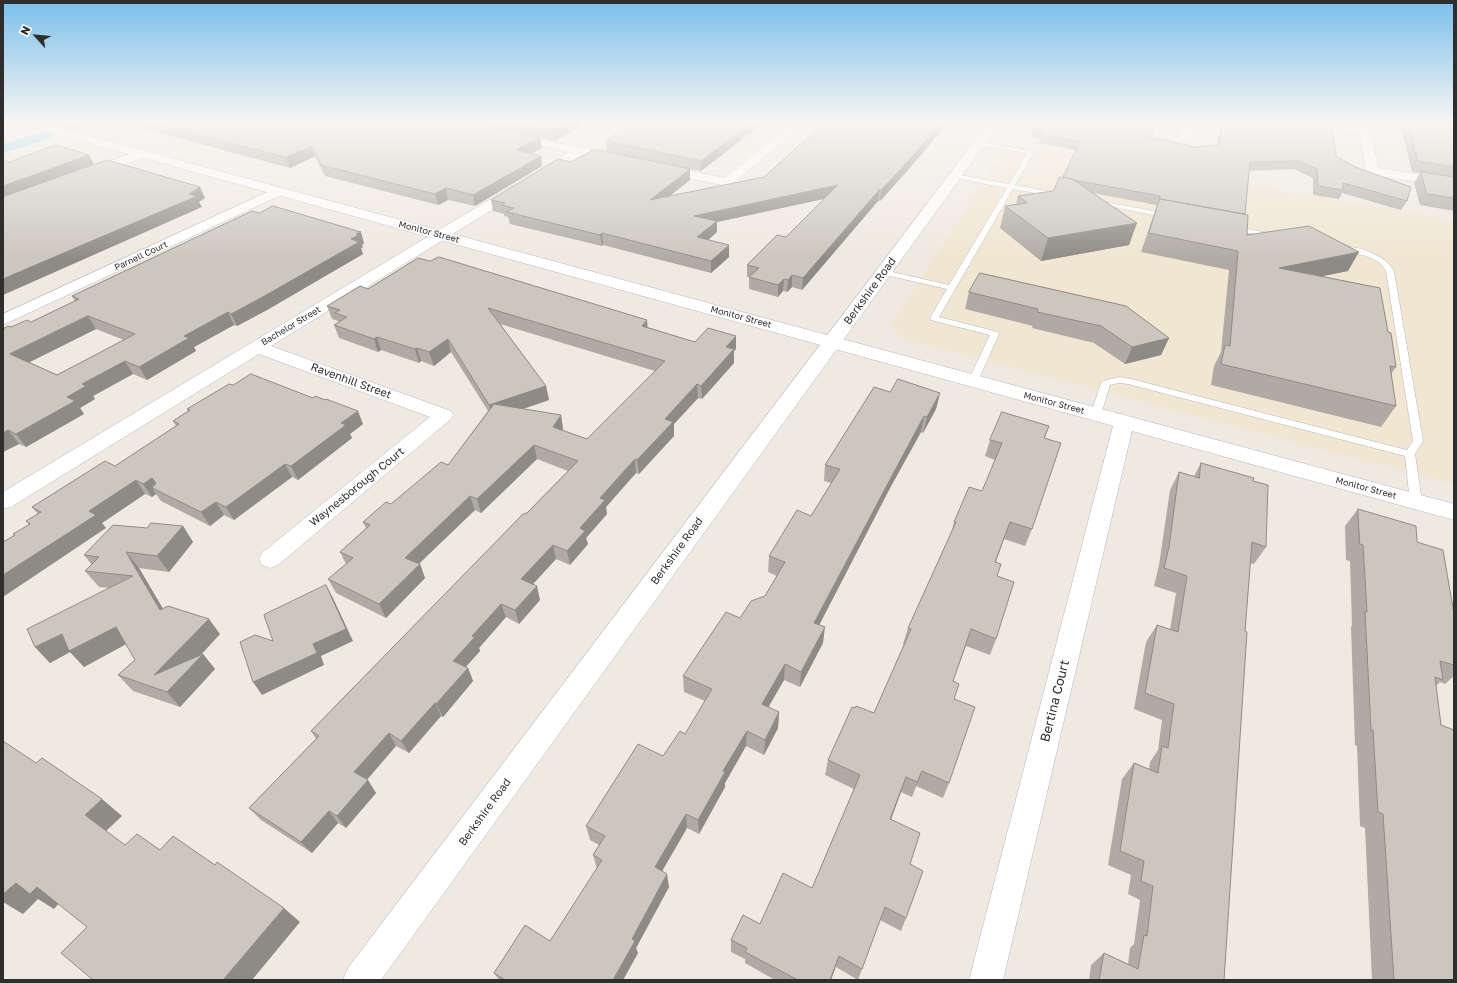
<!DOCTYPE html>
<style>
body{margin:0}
#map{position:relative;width:1457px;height:983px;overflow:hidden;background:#efe9e1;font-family:"Golos Text",sans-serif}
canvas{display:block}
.frame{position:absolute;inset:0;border:4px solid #2e2e2e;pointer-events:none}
.north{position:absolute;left:16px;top:16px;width:40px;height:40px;-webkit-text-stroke:3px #fff;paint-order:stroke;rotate:297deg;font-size:11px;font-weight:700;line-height:16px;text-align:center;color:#2e2e2e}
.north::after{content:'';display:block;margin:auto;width:14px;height:18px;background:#2e2e2e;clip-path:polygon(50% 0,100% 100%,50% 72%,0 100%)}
</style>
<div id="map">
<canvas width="1457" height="983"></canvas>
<div class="frame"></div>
<div class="north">N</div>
</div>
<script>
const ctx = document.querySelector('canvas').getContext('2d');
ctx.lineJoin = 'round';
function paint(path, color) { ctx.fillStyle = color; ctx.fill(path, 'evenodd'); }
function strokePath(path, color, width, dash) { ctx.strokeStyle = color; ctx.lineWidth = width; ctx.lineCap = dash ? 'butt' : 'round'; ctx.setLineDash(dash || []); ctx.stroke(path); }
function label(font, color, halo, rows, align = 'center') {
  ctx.font = font + ' "Golos Text",sans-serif'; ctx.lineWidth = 3; ctx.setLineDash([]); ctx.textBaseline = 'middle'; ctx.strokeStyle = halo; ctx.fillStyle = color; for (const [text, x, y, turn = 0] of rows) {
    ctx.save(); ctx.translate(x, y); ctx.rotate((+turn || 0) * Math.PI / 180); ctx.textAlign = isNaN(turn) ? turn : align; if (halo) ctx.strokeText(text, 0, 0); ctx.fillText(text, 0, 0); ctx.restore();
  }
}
const education = new Path2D(`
 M1007 143 1454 220V484L901 338 891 325Z`);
const canal = new Path2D(`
 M68 123H88C83 129 71 132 64 130L62 127Z
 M46 131 51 132 53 135 51 138 3 153V144Z`);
const lane = new Path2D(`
 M979 142 1033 151 1034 152 1015 185 1057 193 1060 195 1057 197 1013 189 939 317 998 332 999 334 978 381 973 384 968 381 990 335 931 320 930 318 947 289 881 274 880 272 884 270 949 285 1007 188 955 178 952 176 955 174 1009 184 1027 153 977 145V143Z
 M1095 200 1169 214 1173 216 1169 218 1093 203 1092 202Z
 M1230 226 1275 234 1279 236 1275 238 1233 230H1230Z
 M1342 247C1359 245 1386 256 1394 271L1423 441 1415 454 1422 502 1420 505H1412L1410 502 1405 456 1128 384 1119 383 1110 385 1101 414 1100 416H1092L1091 414 1101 383 1103 381 1119 377 1131 379 1407 450 1413 441 1386 271C1377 255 1358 254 1342 251Z`);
const street = new Path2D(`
 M792 123H805L731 185 727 186 663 173 659 172 657 169 659 166 663 165 725 178Z
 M988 123H1000L381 980H343L348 968Z
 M1182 123H1194L1188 140H1180L1178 138Z
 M1303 123H1332L1359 127V123H1369L1378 168 1454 180V188L1368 174 1366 171 1360 134 1309 126Z
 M512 134 585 148 589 149 591 152 589 155H581L271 346 451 411 453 415 451 419 278 565 270 568 262 565 259 559 262 553 430 417 259 354 11 507 3 509V492L569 152 508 139 506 137 508 135Z
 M141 150 145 151 147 154 145 157 93 176H85L83 173 85 170Z
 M278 187 283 188 284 191 283 194 3 325V314Z
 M1124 416 1131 418 1134 422 1003 980H969L1114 422 1117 418Z`);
const secondary = new Path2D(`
 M22 123H41L1454 504V520L24 125Z`);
const wall = new Path2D(`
 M138 123H586L554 141 540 138 542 148 531 154 542 166 475 206 448 200 438 205 325 176 315 156 290 168 141 128Z
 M636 123H763L701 171 690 169V180L670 196 764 177 824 123H948L908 170 880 201H878L802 290 792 287 787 292 783 291 778 297 749 289V277H747V265L786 237 824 199 717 222V232L708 240 729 257 711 273 603 245 602 246 510 224 508 217 504 216V214L493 211 491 200 572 162 607 152 606 141Z
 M1221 123H1332L1336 156 1407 201 1401 210 1342 193 1339 199 1313 195V178L1294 169 1249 171 1245 214 1247 235 1348 271 1323 276 1388 332 1396 367 1391 374 1396 406 1381 427 1211 385 1214 366 1221 352 1229 270 1141 252 1157 205 1093 193 1129 245 1041 261 1000 228 1005 206 1016 204 1018 196 1053 191 1063 177 1076 150 1039 143 1040 139 1031 137 1033 129 1151 137 1195 147 1217 145Z
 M1400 123H1454V211L1420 205 1414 183 1420 173 1412 172Z
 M364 243 362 245 363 247 361 248 363 254 267 310 237 326 234 325 194 347 196 351 147 380 133 374 93 396 95 399 80 408 84 414 26 447 19 444 3 452V329L31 322 75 301 72 296ZM96 329 124 340 57 375 29 362Z
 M368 289 647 327 695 342 736 349 734 351V363L702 399 698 398 674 424V436L639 474 636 473 606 507 607 514 586 538 588 544 570 565 556 559 532 584 540 600 519 624 506 617 479 648 480 651 466 667 468 668 473 681 443 717 441 716 409 753 396 746 367 780 376 793 346 828 338 823 312 853 261 820 249 808 316 739 311 731 568 471 537 459 481 513 475 510 419 564H420L425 578 386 618 336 593 328 579 346 564 340 552 366 528 363 522 391 504 448 465 488 411 451 352 434 366 421 361 419 363 381 350 378 352 339 338 334 325 339 322 338 321 332 319 327 306ZM500 324 655 371 587 439 563 430V429L561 415 523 409 549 400 546 386Z
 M969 292 1169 338 1161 355 1125 364 1094 343 1032 328 1033 326 965 309Z
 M233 385 363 424 350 434 352 438 298 480 292 477 234 520 224 515 210 526 161 501 156 494 152 497 145 494 102 523 106 528 14 535 29 525 26 521 38 514 32 507 115 466 176 426 173 421 188 411 187 409Z
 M890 392 940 393 936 409 923 433 921 432 890 488 819 625 823 643 800 687 784 680 768 707 779 712 778 728 764 755 746 746 725 783V787L699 834 687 828 662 871 669 887 636 948 638 953 623 980H499L494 973 550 941 597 869 593 855 599 845 590 840 586 826 663 756 685 734 705 701 684 692 683 676 740 618 765 596 777 576 768 572 769 556 811 516 831 483 824 481 825 465Z
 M1049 426 1045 438 1032 529 1025 546 1004 539 996 562 997 576 996 639 990 655 966 646 953 681 954 699 949 783 943 798 916 786 912 797 901 792 891 819 910 864 906 918 901 931 880 920 858 980 836 967 831 980H775L745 963V959L731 952V940L760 924 812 888 854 789 825 775 828 760 874 713 904 645 903 644 908 628 951 534 954 522 982 491 995 460 985 456 990 440Z
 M1201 463 1253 481 1266 547 1254 564 1250 563 1245 631 1224 980H1089L1091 965 1104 953 1128 964 1130 948 1134 944 1140 900 1128 894 1131 875 1108 865 1122 779 1134 763 1149 769 1150 762 1158 750 1162 720 1134 709 1146 642 1157 625 1170 630 1176 593 1154 586 1159 565 1170 490 1179 472 1194 476Z
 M1358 509 1417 542 1454 614V676L1445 684 1440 682 1436 686 1454 980H1372L1365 828 1360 826 1357 746 1355 745 1351 627 1352 625 1350 561 1346 560 1345 526Z
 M183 526 193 542 169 572 139 568 163 609 220 634 201 655 203 654 215 669 180 707 133 691 118 675 135 660 126 644 84 667 70 652 50 663 35 647 109 588 99 587 85 571 92 565 84 555 147 528Z`);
const shadedWall = new Path2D(`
 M567 123H586L554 141 553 130Z
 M751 123H763L701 171V161Z
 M941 123H948L908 170 880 201 881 190Z
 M540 137 542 148 518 161 516 150Z
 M312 146 315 156 290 168 286 157Z
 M89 155 95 166 3 199V186Z
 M541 156 542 166 475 206 473 195Z
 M690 169V180L650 211V200Z
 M838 185 837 196 717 222V232L698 249 694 216Z
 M200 187 205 198 199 202 202 207 3 295V279L189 194Z
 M446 188 448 200 438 205 435 194Z
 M880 189 878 201 802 290 803 278Z
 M1137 223 1129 245 1041 261 1048 238Z
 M361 232 364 243 362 245 363 247 361 248 363 254 267 310 237 326 231 314 351 239 356 234Z
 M602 233 603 245 602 246 600 235Z
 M729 245V257L711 273V261Z
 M1359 252 1348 271 1269 287 1279 268Z
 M792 275V287L787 292 788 280Z
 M784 279 783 291 778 297V285Z
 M228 312 234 325 194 347 196 351 147 380 139 367 184 336Z
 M88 316 96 329 20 367 10 354Z
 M647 320 648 333 642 326Z
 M736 336V349L734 351V363L702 399 701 386 726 347Z
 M377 337 381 350 378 352 374 339Z
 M1169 338 1161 355 1125 364 1132 347Z
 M448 339 451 352 434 366 429 352Z
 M417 348 421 361 419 363 415 349Z
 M125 361 133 374 93 396 95 399 80 408 84 414 26 447 16 434 67 397 82 384Z
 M697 384 698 398 674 424V436L639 474 637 460 665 419Z
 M546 386 549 400 493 419 489 405Z
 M940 393 936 409 923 433 927 417Z
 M358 411 363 424 350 434 352 438 298 480 291 466 341 423Z
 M561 415 563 429 556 440 553 427Z
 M924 416 921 432 890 488 812 639 814 623 894 472Z
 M8 430 19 444 3 452V433Z
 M534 445 537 459 481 513 477 499Z
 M635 459 636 473 606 507 607 514 586 538 588 544 570 565 567 551 580 528 600 498Z
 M285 464 292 477 234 520 226 507Z
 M152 478 161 491 152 488 156 494 152 497 143 484Z
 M136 480 145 494 102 523 106 528 3 597V575L89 511Z
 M470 496 475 510 411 571 405 558Z
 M216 502 224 515 210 526 201 512Z
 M183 526 193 542 169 572 157 556Z
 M553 545 556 559 525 593 521 579Z
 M126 552 139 568 173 626 160 610Z
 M420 564 425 578 386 618 379 604Z
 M326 585 333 598 353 641 321 656 324 665 262 695 253 682 313 644Z
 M537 586 540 600 519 624 515 610Z
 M501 604 506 617 479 648 480 651 459 674 453 661 472 636Z
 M209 619 220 634 168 690 154 675Z
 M116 627 130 642 84 667 70 652 50 663 35 647 62 634Z
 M825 627 823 643 800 687 801 672Z
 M203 654 215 669 180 707 167 692Z
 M785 664 784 680 761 720 762 704Z
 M468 668 473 681 443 717 436 704Z
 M435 703 441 716 409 753 401 741Z
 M779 712 778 728 764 755 765 740Z
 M747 731 746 746 725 783V787L699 834 698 820 723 771Z
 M389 733 396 746 362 785 354 772Z
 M922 771 916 786 912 797 917 782Z
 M906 777 901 792 886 833 890 819Z
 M368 780 376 793 346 828 337 816Z
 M102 799 122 816 105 832 85 815Z
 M329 811 338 823 312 853 301 842Z
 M686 814 687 828 657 880 655 867Z
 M667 874 669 887 636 948 638 953 623 980H613L632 939Z
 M16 883 37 887 60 902 54 909 38 899 23 914 3 902V894Z
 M284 908 300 922 252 980H223Z
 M839 956 831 980H830Z`);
const building = new Path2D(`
 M153 123H471L540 137 516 150 541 156 473 195 446 188 435 194 321 165 312 146 286 157Z
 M516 123H567L553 130Z
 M636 123H751L701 161 606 141Z
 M824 123H941L910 159 881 190 880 189 803 278 792 275 788 280 784 279 778 285 749 277 759 268 747 265 777 235 786 237 838 185 694 216 717 221 697 237 729 245 711 261 602 233 600 235 507 212 514 208 502 205 505 203 491 200 558 159 572 162 594 149 690 169 650 200 764 177Z
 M1037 123H1156L1151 137 1195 147 1219 145 1223 123H1332L1336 156 1355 167 1411 187 1407 201 1343 183V190L1318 186 1317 169 1298 161 1250 162 1245 214 1160 199 1159 201 1160 196 1074 180 1072 179 1063 177 1080 142 1041 134 1044 131 1033 129Z
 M1408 123H1454V167L1418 161Z
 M56 145 89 155 3 186V160L9 162Z
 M107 160 200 187 189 194 197 196 3 279V197Z
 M1421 172 1454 177V198L1427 194Z
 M1060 177 1072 179 1137 223 1048 238 1005 206 1027 203 1018 196 1053 191Z
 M1160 199 1248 215 1247 235 1309 226 1359 252 1279 268 1380 288 1388 332 1391 333 1396 367 1390 366 1396 406 1221 364 1225 345 1230 346 1238 251 1149 233Z
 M273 206 361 232 356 234 359 235 351 239 359 242 261 298 231 314 228 312 184 336 189 338 139 367 125 361 82 384 86 386 67 397 75 401 16 434 8 430 3 433V329L8 326 11 327 27 320 31 322 79 299 72 296 252 211 259 213ZM88 316 135 334 57 375 10 354Z
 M439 257 647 320 642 326 695 342 708 328 736 336 726 347 734 349 701 386 697 384 665 419 673 422 637 460 635 459 600 498 605 500 580 528 585 531 567 551 553 545 521 579 537 586 515 610 501 604 472 636 475 637 453 661 468 668 436 704 435 703 401 741 389 733 354 772 368 780 337 816 329 811 301 842 249 808 319 736 311 731 523 514 527 513 578 461 534 445 477 499 470 496 405 558 420 564 379 604 328 579 353 558 340 552 370 525 363 522 386 502 391 504 441 462 448 465 494 404 561 415 553 427 587 439 665 361 488 308 546 386 489 405 448 339 429 352 417 348 415 349 377 337 374 339 334 325 347 317 335 313 340 310 327 306 360 286 368 289 418 258 430 261Z
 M980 273 1126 306 1169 338 1132 347 1101 326 1037 312 1038 309 969 292Z
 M251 374 313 398 315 396 325 400 326 399 358 411 341 423 346 425 291 466 285 464 226 507 216 502 201 512 152 488 156 483 152 478 143 484 136 480 89 511 96 515 3 575V542L15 535 13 534 30 524 26 521 41 512 32 507 105 461 115 466 179 424 173 421 190 410 187 409 229 384 233 385Z
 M898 379 940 393 927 417 924 416 894 472 814 623 825 627 801 672 785 664 762 704 779 712 765 740 747 731 723 771 725 772 698 820 686 814 655 867 667 874 632 939 635 941 613 980H505L494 973 525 925 550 941 602 860 593 855 605 836 586 826 638 744 663 756 680 731 685 734 712 689 683 676 726 612 740 618 751 601 765 596 785 562 769 556 797 510 811 516 840 469 825 465 874 387 890 392Z
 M1002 412 1049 426 1044 438 1061 443 1032 529 1010 522 995 562 1001 564 997 576 1014 582 996 639 971 629 953 681 959 684 954 699 975 707 949 783 922 771 917 782 906 777 890 819 920 833 910 864 923 871 906 918 885 907 862 969 839 956 830 980H798L745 952 747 948 731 940 743 915 760 924 783 873 812 888 860 775 828 760 852 707 855 708 856 706 874 713 911 629 908 628 956 522H954L969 487 982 491 1002 443 990 440Z
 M1201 463 1254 478 1253 481 1268 485 1266 547 1252 542 1245 631 1247 632 1224 980H1099L1104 953 1138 969 1144 935 1147 936 1153 886 1141 881 1144 861 1120 851 1134 763 1158 773 1162 746 1168 748 1174 704 1145 693 1157 625 1178 632 1187 576 1164 568 1169 547 1179 472 1199 478Z
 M1358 509 1416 526 1417 542 1443 550 1454 614V665L1440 661 1443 680 1435 677 1441 725 1454 730V980H1394L1383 814 1378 812 1373 730H1371L1365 611 1367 612 1363 545 1360 544Z
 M151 523 183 526 157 556 126 552 160 610 168 606 209 619 154 675 203 654 167 692 118 675 135 660 116 627 69 651 62 634 35 647 27 629 133 576 85 571 99 557 84 555 113 525 147 528Z
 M326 585 346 629 313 644 317 653 253 682 240 642 255 635 273 641 264 615Z
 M3 741 36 763 42 758 102 799 85 815 125 845 137 834 160 850 173 836 215 865 217 862 284 908 223 980H93L61 953 87 927 37 887 30 894 16 883 3 894Z`);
const farStreetnames = [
 ["Monitor Street",429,232,15],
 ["Parnell Court",141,256,-25],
 ["Monitor Street",741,317,15],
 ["Bachelor Street",291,326,-31],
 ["Monitor Street",1054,403,15],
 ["Monitor Street",1366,488,15]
];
const streetNames = [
 ["Berkshire Road",870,291,-54],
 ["Ravenhill Street",351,381,20],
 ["Waynesborough Court",357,487,-39],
 ["Berkshire Road",677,551,-54],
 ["Berkshire Road",485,812,-54]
];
const nearStreetnames = [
 ["Bertina Court",1055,701,-76]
];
paint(education, '#f0e6d1');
paint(canal, '#75cff0');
strokePath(lane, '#b4b7c1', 1);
strokePath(street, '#b4b7c1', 1);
strokePath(secondary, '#b4b7c1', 1);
paint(lane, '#fff');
paint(street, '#fff');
paint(secondary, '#fff');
paint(wall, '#afaba4');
paint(shadedWall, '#8e8b86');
paint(building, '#cbc7bf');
strokePath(building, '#8e8b86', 1);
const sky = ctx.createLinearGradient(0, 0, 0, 260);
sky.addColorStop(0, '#7abfeb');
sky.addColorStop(0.47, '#f8f5f2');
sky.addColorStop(1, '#f8f5f200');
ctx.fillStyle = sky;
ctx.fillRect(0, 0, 1457, 260);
label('9px', '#2e2e2e', '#fff', farStreetnames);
label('11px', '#2e2e2e', '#fff', streetNames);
label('13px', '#2e2e2e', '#fff', nearStreetnames);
</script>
